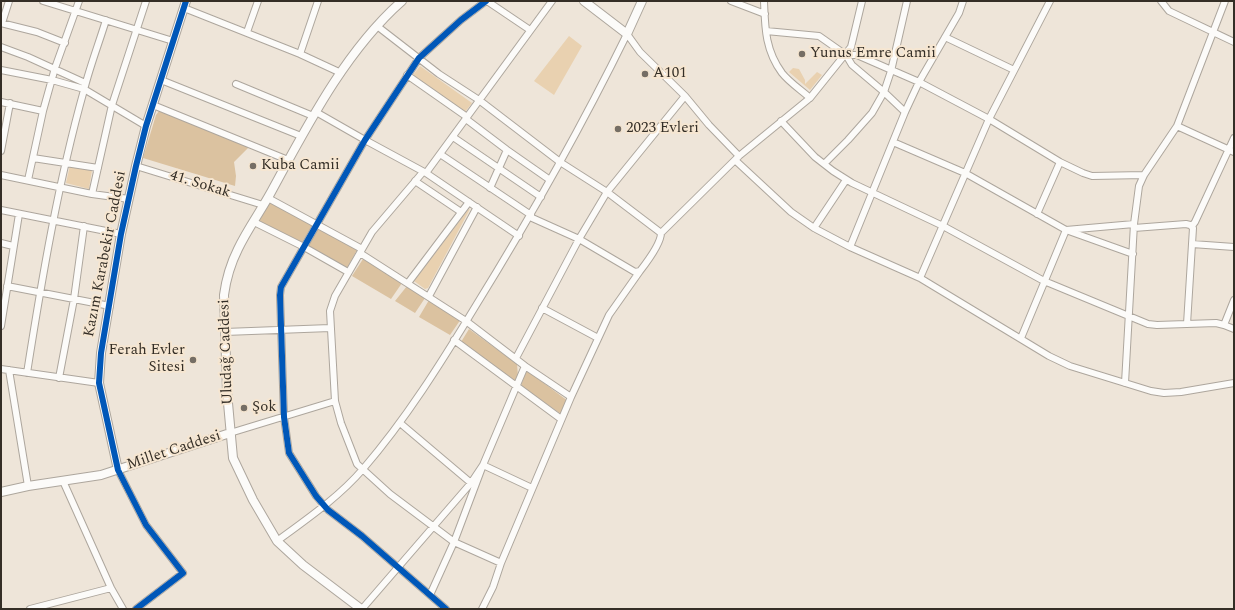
<!DOCTYPE html>
<meta charset="utf-8">
<style>
body{margin:0}
#map{position:relative;width:1235px;height:610px;overflow:hidden;background:#eee5d9;font-family:Spectral,serif}
canvas{display:block}
.frame{position:absolute;inset:0;border:2px solid #342e26;pointer-events:none}
</style>
<div id="map">
<canvas width="1235" height="610"></canvas>
<div class="frame"></div>
</div>
<script>
const ctx = document.querySelector('canvas').getContext('2d');
ctx.lineJoin = 'round';
function paint(path, color) { ctx.fillStyle = color; ctx.fill(path, 'evenodd'); }
function strokePath(path, color, width, dash) { ctx.strokeStyle = color; ctx.lineWidth = width; ctx.lineCap = dash ? 'butt' : 'round'; ctx.setLineDash(dash || []); ctx.stroke(path); }
function label(font, color, halo, rows, align = 'center') {
  ctx.font = font + ' Spectral,serif'; ctx.lineWidth = 4; ctx.setLineDash([]); ctx.textBaseline = 'middle'; ctx.strokeStyle = halo; ctx.fillStyle = color; for (const [text, x, y, turn = 0] of rows) {
    ctx.save(); ctx.translate(x, y); ctx.rotate((+turn || 0) * Math.PI / 180); ctx.textAlign = isNaN(turn) ? turn : align; if (halo) ctx.strokeText(text, 0, 0); ctx.fillText(text, 0, 0); ctx.restore();
  }
}
const green = new Path2D(`
 M569 36 582 46 554 95 534 81Z
 M420 66 472 103 465 112 413 75Z
 M793 68 799 69 805 80V84L817 72 822 75 810 90 789 72Z
 M70 165 92 170 89 189 66 183Z
 M470 209 428 288 425 289 414 281 468 210Z`);
const forest = new Path2D(`
 M159 111 249 147 234 162 236 176 235 186 143 158 156 115Z
 M267 203H270L312 225 302 242 300 243 260 223 258 218Z
 M318 228 357 250 347 268H345L307 246Z
 M363 259 402 283 391 299 352 276Z
 M407 286 425 298 415 313 395 301Z
 M429 300 461 319 450 335 419 317Z
 M469 329 517 364 518 376 515 381 461 342Z
 M526 370 568 401 561 414 521 386Z`);
const street = new Path2D(`
 M43 1 173 41
 M487 1 530 30
 M731 1 765 14
 M764 1C765 27 765 50 782 73 789 82 801 90 810 98
 M1161 1 1169 11 1234 42
 M184 8 300 54 341 73
 M1 23 37 32 65 43
 M2 23 9 1
 M377 26 439 74 479 100 560 162 607 192 661 233C661 244 647 262 640 271L635 272 579 239 530 217
 M766 31 819 36 846 55 852 65 884 92 905 112
 M247 32 258 1
 M945 37 1014 70
 M1 47 28 57 85 83
 M300 54 318 1
 M846 55H857L919 82 989 119 1060 162 1083 173 1092 176 1144 175
 M1 70 52 80 84 89 146 126
 M407 75 467 117
 M161 80 301 136
 M236 84 313 116
 M1 102 43 111
 M153 105 288 160
 M316 112 365 140 426 173 519 236
 M466 119 507 150 550 180
 M781 121 815 157 833 171 852 183 943 226 1044 281 1148 324 1157 325 1216 323 1224 325 1234 329
 M1177 126 1234 152
 M453 137 541 197
 M893 142 965 173 1066 230 1134 224
 M1 151 10 103
 M440 154 531 215
 M33 158 98 168
 M735 160 791 212 814 228 850 247 920 278 1049 356 1070 366 1151 391 1164 393 1181 392 1234 383
 M824 164 848 140 872 113 884 92 891 71 907 1
 M136 166 263 205
 M423 172 372 232 335 296 330 311 335 401 341 423 357 464 390 494 454 542 501 563
 M426 173 552 1
 M1 175 92 194 129 199
 M28 180 43 111 55 68 79 1
 M415 181 461 212
 M490 188 507 150
 M92 194 112 105 146 1
 M268 198 362 249
 M1 210 121 234
 M1037 214 1060 162
 M254 222 304 247 348 272
 M1192 226 1195 222 1234 138
 M814 228 846 180
 M1134 228 1186 224 1190 225 1193 228 1187 324
 M661 233 739 156 810 98 851 47 862 1
 M1 243 13 246
 M1192 244 1234 247
 M850 247 905 112 919 82 959 13 963 1
 M360 253 466 321 525 366 571 397 609 315 640 271
 M920 278 989 119 1050 1
 M408 283 469 202
 M7 286 110 306
 M429 296 477 207
 M542 308 598 338
 M1224 325 1234 300
 M1 326 19 214
 M225 332 330 328
 M1021 338 1066 230 1133 254
 M454 340 561 419
 M516 358 579 239 607 192 685 96
 M1 369 99 383
 M9 370 28 486
 M27 373C42 278 58 183 84 90 90 66 99 43 106 20
 M59 378 74 299 84 226
 M1125 383 1134 224 1139 186 1144 175 1177 126 1225 1
 M400 423 471 483
 M230 433 335 401
 M118 470 146 525 183 573 136 609
 M63 481 111 588 123 609
 M277 541C307 519 339 497 363 469 406 419 441 363 475 307 530 218 581 128 627 34L640 52 685 96 709 125 739 156
 M430 595 454 542 483 465 532 488
 M30 609 111 588
 M362 609 471 483 483 465 525 366
 M446 609 362 536 328 510 316 496 289 453 284 417 280 295 281 287 365 140 419 58 461 20 486 1
 M482 609 493 587 501 563 571 397`);
const secondary = new Path2D(`
 M584 1 627 34 642 1
 M118 470 99 383 101 353 121 234 136 166 146 126 186 1
 M1 492 28 486 101 475 230 433
 M361 609 303 565 277 541 253 500 233 458 227 392 224 295C226 280 231 263 238 249 247 230 260 212 270 194 306 128 345 51 402 1`);
const cycleway = new Path2D(`
 M136 609 183 573 146 525 118 470 99 383 101 353 121 234 136 166 146 126 186 1
 M446 609 362 536 328 510 316 496 289 453 284 417 280 295 281 287 365 140 419 58 461 20 486 1`);
const markers = [
 [802,54,4,"#756e65"],
 [645,74,4,"#756e65"],
 [618,129,4,"#756e65"],
 [253,166,4,"#756e65"],
 [193,360,4,"#756e65"],
 [244,408,4,"#756e65"]
];
const poiNames = [
 ["Yunus Emre Camii",810,54],
 ["A101",653,74],
 ["2023 Evleri",626,129],
 ["Kuba Camii",261,166],
 ["Ferah Evler",185,351,"right"],
 ["Sitesi",185,368,"right"],
 ["Şok",252,408]
];
const streetNames = [
 ["41. Sokak",200,185,17],
 ["Kazım Karabekir Caddesi",106,254,-79],
 ["Uludağ Caddesi",227,352,-92],
 ["Millet Caddesi",174,451,-18]
];
paint(green, '#e9d1b0');
paint(forest, '#dbc2a0');
strokePath(street, '#ada69d', 8);
strokePath(secondary, '#ada69d', 10);
strokePath(street, '#fcfbf9', 6);
strokePath(secondary, '#fcfbf9', 8);
strokePath(cycleway, '#0057b8', 6);
for (const [x, y, r, color] of markers) { const dot = new Path2D(); dot.arc(x, y, r, 0, 2 * Math.PI); ctx.fillStyle = color; ctx.fill(dot); strokePath(dot, '#f6e6d1', 1.5); }
label('15px', '#342e26', '#f6e6d1', poiNames, 'left');
label('15px', '#342e26', '#f6e6d1', streetNames);
</script>
